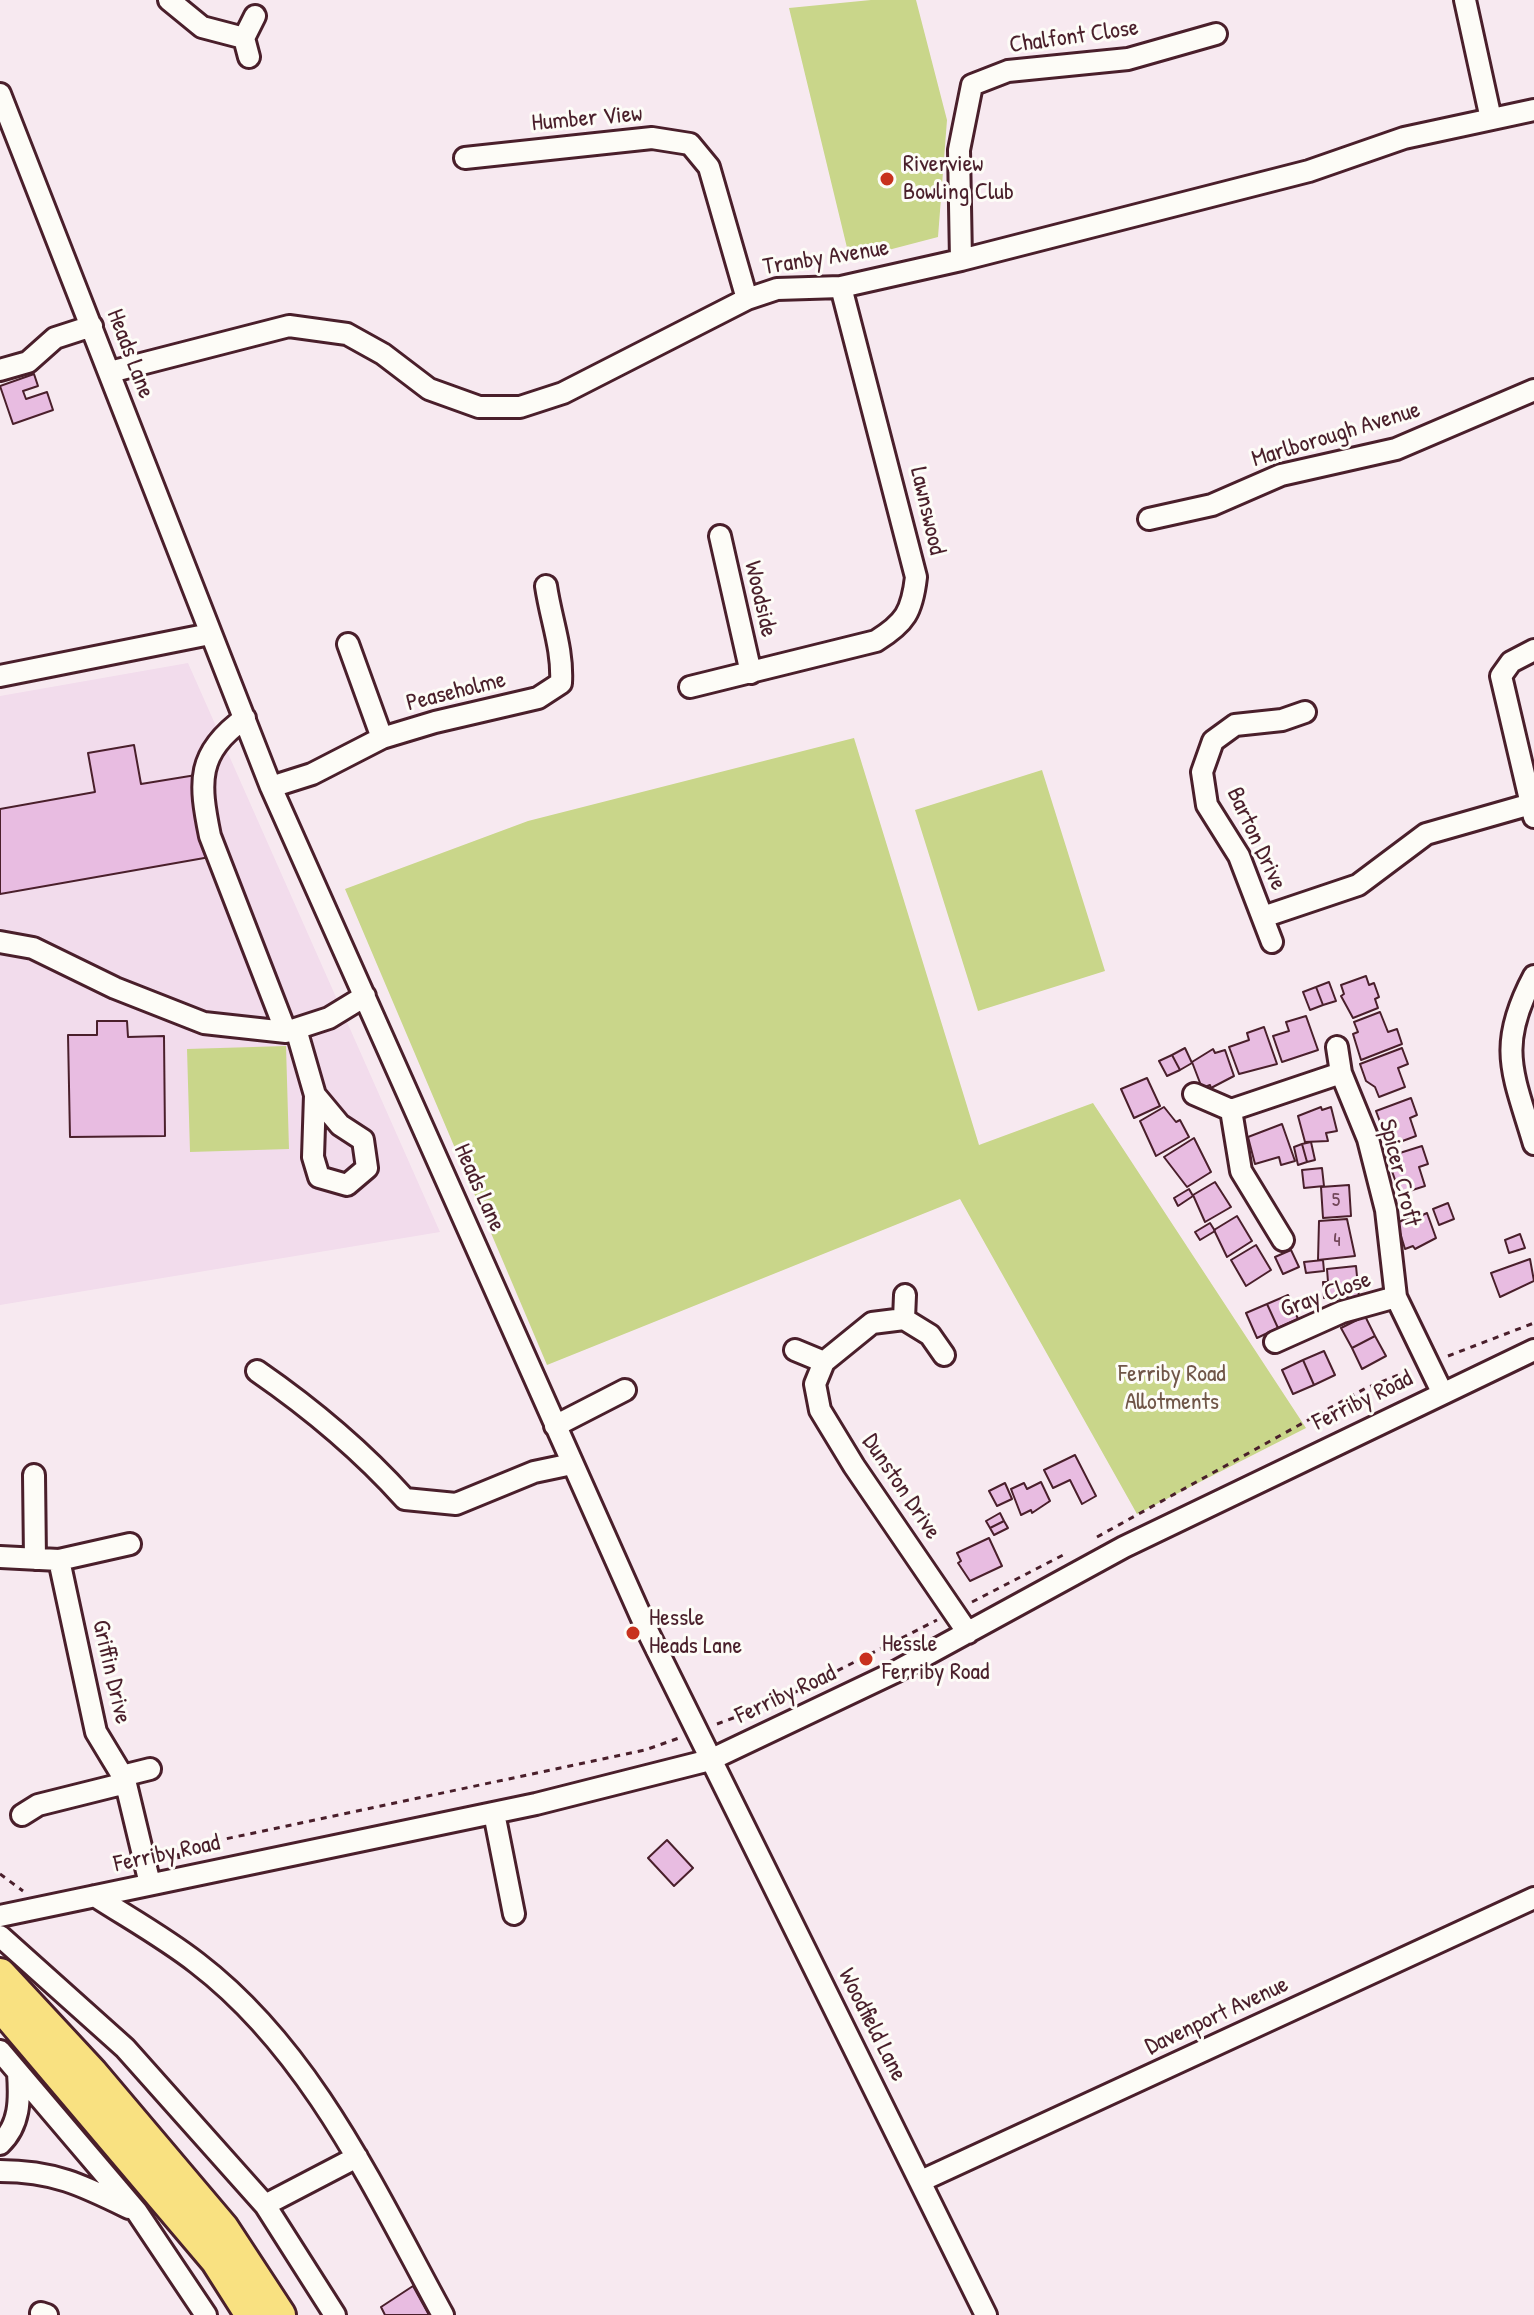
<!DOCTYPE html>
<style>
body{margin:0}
canvas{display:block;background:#f7e9f0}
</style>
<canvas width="1534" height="2315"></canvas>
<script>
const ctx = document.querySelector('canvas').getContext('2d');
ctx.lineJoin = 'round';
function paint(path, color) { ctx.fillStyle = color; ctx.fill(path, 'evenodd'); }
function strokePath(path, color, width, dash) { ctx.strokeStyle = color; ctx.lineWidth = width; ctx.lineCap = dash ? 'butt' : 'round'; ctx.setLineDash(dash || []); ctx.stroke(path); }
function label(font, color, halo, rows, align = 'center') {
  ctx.font = font + ' "Patrick Hand",sans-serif'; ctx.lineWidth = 6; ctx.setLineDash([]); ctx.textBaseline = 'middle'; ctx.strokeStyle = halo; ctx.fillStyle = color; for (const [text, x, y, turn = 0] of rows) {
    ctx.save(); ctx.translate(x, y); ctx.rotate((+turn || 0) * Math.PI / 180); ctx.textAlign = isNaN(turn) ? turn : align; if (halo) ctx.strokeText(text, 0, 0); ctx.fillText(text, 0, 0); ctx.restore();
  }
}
const built = new Path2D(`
 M188 663 440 1232 0 1305V696Z`);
const green = new Path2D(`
 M871 0H916L947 120 938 237 850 260 789 8Z
 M854 738 979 1145 1093 1103 1306 1428 1137 1514 960 1199 547 1365 345 889 528 821Z
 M1042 770 1105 971 978 1011 915 810Z
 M286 1046 289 1149 190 1152 187 1049Z`);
const building = new Path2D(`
 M34 374 38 386 23 391 26 399 47 392 53 410 13 424 0 386Z
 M134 745 141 784 196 775 210 857 0 894V809L95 792 88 753Z
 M1366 976 1369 985 1374 983 1379 997 1375 999 1378 1008 1353 1018 1341 996 1344 994 1341 985Z
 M1329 982 1336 1001 1323 1005 1316 987Z
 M1316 987 1323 1005 1310 1010 1303 992Z
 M1380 1012 1388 1032 1397 1029 1402 1044 1361 1060 1353 1034 1358 1032 1354 1022Z
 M1306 1016 1318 1050 1282 1062 1273 1036 1289 1031 1286 1022Z
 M97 1021H127L128 1037 164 1036 165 1136 70 1137 68 1035H97Z
 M1264 1027 1277 1064 1239 1074 1229 1047 1249 1040 1247 1033Z
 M1185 1048 1192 1063 1180 1070 1172 1055Z
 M1402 1048 1408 1064 1398 1068 1405 1087 1379 1097 1375 1087 1366 1081 1360 1064Z
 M1213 1049 1215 1053 1225 1050 1234 1076 1211 1088 1210 1085 1202 1088 1192 1062Z
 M1172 1055 1180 1070 1167 1076 1159 1061Z
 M1147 1078 1160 1106 1134 1118 1121 1089Z
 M1411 1098 1417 1115 1410 1118 1416 1136 1389 1146 1376 1111Z
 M1164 1107 1176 1122 1180 1120 1189 1137 1156 1156 1140 1121Z
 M1321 1107 1322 1110 1331 1107 1337 1131 1326 1133 1328 1141 1305 1142 1298 1116Z
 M1282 1124 1295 1161 1281 1165 1279 1157 1255 1164 1248 1137Z
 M1194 1138 1211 1172 1187 1187 1164 1157Z
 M1311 1142 1315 1160 1307 1162 1302 1144Z
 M1302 1144 1307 1162 1298 1165 1294 1147Z
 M1422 1146 1428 1164 1419 1167 1425 1186 1400 1194 1387 1157Z
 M1322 1168 1324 1186 1304 1188 1302 1170Z
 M1215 1182 1231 1207 1205 1222 1193 1195Z
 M1349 1185 1351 1216 1323 1218 1321 1187Z
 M1189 1189 1193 1196 1178 1206 1174 1198Z
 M1448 1203 1454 1219 1439 1225 1433 1209Z
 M1417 1213 1418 1217 1427 1213 1436 1238 1415 1249 1413 1246 1405 1249 1397 1223Z
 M1237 1216 1252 1241 1227 1257 1214 1230Z
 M1347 1219 1355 1256 1318 1260 1319 1221Z
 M1210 1223 1215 1231 1200 1240 1195 1232Z
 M1520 1234 1525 1248 1509 1253 1505 1240Z
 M1256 1245 1271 1270 1246 1286 1231 1260Z
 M1291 1250 1299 1267 1283 1274 1275 1257Z
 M1530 1259 1534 1281 1500 1297 1491 1273Z
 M1323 1260 1324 1271 1306 1273 1304 1262Z
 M1356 1266 1359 1297 1324 1298 1323 1282H1328L1327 1269Z
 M1288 1295 1298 1319 1278 1328 1267 1304Z
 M1267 1304 1278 1328 1257 1338 1246 1313Z
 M1365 1316 1375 1336 1352 1348 1341 1328Z
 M1375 1336 1386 1356 1362 1369 1352 1348Z
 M1324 1351 1335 1375 1314 1385 1303 1360Z
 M1303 1360 1314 1385 1293 1394 1282 1370Z
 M1075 1455 1096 1496 1082 1504 1070 1480 1053 1488 1044 1470Z
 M1041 1482 1050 1501 1032 1513 1031 1510 1021 1515 1011 1489 1024 1483 1027 1489Z
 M1005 1483 1012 1499 997 1506 989 1491Z
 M1000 1513 1004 1521 990 1528 986 1521Z
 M1004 1521 1008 1528 994 1535 990 1528Z
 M989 1538 1002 1566 970 1581 958 1563 961 1561 957 1553Z
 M667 1840 693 1868 674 1886 648 1858Z
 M413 2286 429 2315H385L381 2307Z`);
const path = new Path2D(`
 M1448 1356 1534 1323
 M1097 1537 1366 1388 1411 1370
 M972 1602 1065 1554
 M717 1724 774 1703 937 1620
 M179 1859 178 1849 645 1750 679 1738
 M0 1874 23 1891`);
const minor = new Path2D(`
 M169 0 202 27 244 38
 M1465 0 1491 119
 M249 57 244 38 255 16
 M0 94 271 787 647 1630 986 2315
 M465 158 652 138 690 144 709 167 747 299
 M961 260 959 150 972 85 1008 71 1128 59 1216 34
 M0 370 28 362 55 338 92 326
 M110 372 289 326 347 334 383 354 429 389 479 407H520L563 393 747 299 777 289 841 287 961 260 1309 171 1404 138 1534 110
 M1149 519 1212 505 1281 475 1396 449 1534 390
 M720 536 751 673
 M348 644 382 738
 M1534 650 1511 662 1501 676 1534 817
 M0 676 210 634
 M690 687 876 641C905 623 912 612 916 577L841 287
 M245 718C196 753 199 782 210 836L286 1032
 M271 787 312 774 382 738 435 722 538 698 561 683C563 649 551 620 546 586
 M1263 917 1358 885 1426 834 1531 804
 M0 942 33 948 115 988 204 1023 286 1032 329 1018 365 996
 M1272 942 1239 856 1207 805 1202 772 1213 741 1235 725 1282 720 1305 712
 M1534 976C1496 1047 1513 1073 1534 1144
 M296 1029 315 1095 313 1157 319 1177 347 1185 367 1168 363 1140 340 1125 315 1095
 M1337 1047 1341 1073
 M1194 1094 1231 1110
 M1283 1240 1241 1171 1231 1110 1341 1073 1368 1139 1386 1210 1396 1297 1442 1392
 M904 1319 905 1295
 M1275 1342 1342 1312 1396 1297
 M795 1350 824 1362
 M944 1355 930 1335 904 1319 872 1323 824 1362 815 1384 820 1410 854 1466 968 1633
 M257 1371C312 1409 360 1449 405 1499L456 1504 534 1472 572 1464
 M555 1426 625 1390
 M34 1475 35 1559
 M0 1557 59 1560 96 1732 125 1780 150 1884
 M59 1560 130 1544
 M122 1776 150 1769
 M494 1813 514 1914
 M22 1815 38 1805 126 1783
 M95 1896C129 1918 165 1938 197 1963 312 2051 375 2191 443 2315
 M0 1916 536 1804 710 1760 895 1672 1124 1547 1534 1350
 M0 1936 125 2048 265 2205 335 2315
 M0 2051 137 2212 206 2315
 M0 2144C20 2125 20 2100 18 2073
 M0 2171C54 2171 82 2185 129 2208
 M921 2181 1534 1898
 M265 2205 357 2157
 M41 2313 47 2315`);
const highway = new Path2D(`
 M0 1974 92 2073 223 2228 280 2315
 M0 2005 216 2260 251 2315`);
const markers = [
 [887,179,8,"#c8321e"],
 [633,1633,8,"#c8321e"],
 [866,1659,8,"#c8321e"]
];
const numberNames = [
 ["5",1336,1201],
 ["4",1337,1241]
];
const streetNames = [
 ["Chalfont Close",1074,37,-8],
 ["Humber View",587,119,-5],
 ["Tranby Avenue",826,258,-9],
 ["Heads Lane",130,354,69],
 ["Marlborough Avenue",1336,435,-17],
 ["Lawnswood",927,511,77],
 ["Woodside",760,599,77],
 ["Peaseholme",456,692,-14],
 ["Barton Drive",1256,839,65],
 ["Spicer Croft",1399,1173,76],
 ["Heads Lane",479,1188,66],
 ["Gray Close",1326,1295,-20],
 ["Ferriby Road",1363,1401,-26],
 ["Dunston Drive",901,1487,56],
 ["Griffin Drive",111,1672,77],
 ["Ferriby Road",786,1695,-25],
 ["Ferriby Road",167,1854,-12],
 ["Davenport Avenue",1217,2016,-25],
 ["Woodfield Lane",872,2025,63]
];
const poiNames = [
 ["Riverview",903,165],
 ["Bowling Club",903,193],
 ["Hessle",649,1619],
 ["Heads Lane",649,1647],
 ["Hessle",882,1645],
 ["Ferriby Road",882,1673]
];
const parkNames = [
 ["Ferriby Road",1172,1375],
 ["Allotments",1172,1403]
];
paint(built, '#f2dcec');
paint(green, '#c9d68a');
paint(building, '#e8bce1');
strokePath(building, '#4a1f2b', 2);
strokePath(minor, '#4a1f2b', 26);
strokePath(highway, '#4a1f2b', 36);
strokePath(path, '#4a1f2b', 3, [6, 6]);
strokePath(minor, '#fdfcf7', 20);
strokePath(highway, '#f9e181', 30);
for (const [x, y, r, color] of markers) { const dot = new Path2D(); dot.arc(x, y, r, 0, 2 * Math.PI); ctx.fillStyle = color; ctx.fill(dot); strokePath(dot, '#fdfcf7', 3); }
label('20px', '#724658', null, numberNames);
label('24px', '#4a1f2b', '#fdfcf7', streetNames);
label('24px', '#4a1f2b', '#fdfcf7', poiNames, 'left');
label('24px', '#705648', '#fdfcf7', parkNames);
</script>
